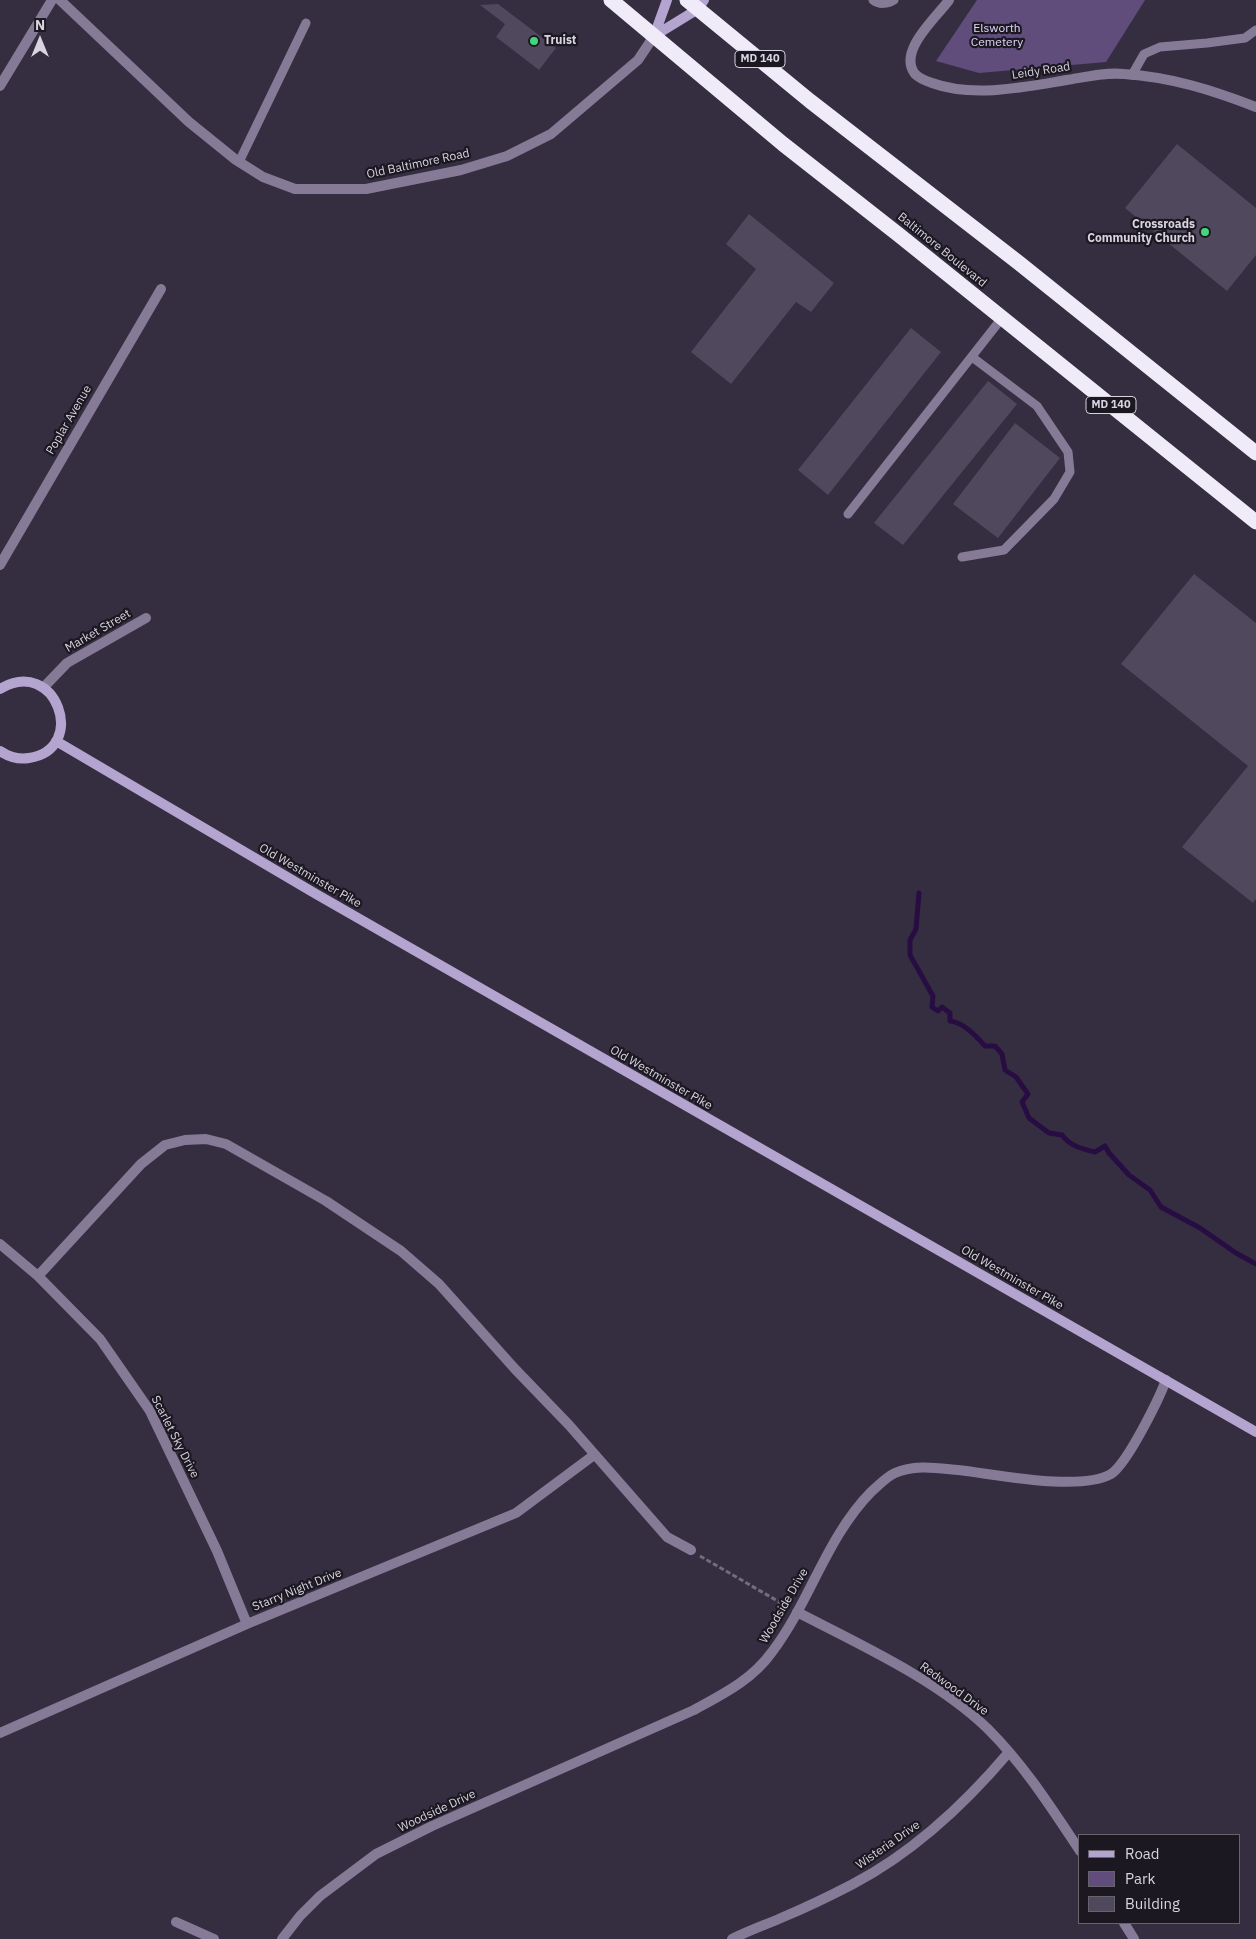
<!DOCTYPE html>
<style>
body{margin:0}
#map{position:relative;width:1256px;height:1939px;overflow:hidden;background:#352e41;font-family:"IBM Plex Sans",sans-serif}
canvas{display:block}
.legend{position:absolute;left:1078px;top:1834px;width:162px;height:90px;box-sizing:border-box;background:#1b1821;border:1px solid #67636d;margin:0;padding:6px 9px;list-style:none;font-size:15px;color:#d8d3e0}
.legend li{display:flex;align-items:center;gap:10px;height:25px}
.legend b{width:25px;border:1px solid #67636d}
.north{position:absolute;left:15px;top:15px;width:50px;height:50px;-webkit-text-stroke:4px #1b1821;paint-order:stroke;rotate:0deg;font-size:14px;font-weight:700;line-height:20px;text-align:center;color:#d8d3e0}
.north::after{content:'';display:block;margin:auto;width:18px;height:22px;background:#d8d3e0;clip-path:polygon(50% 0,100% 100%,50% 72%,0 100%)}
</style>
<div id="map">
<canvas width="1256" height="1939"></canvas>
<ul class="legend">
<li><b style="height:6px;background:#b4a4d0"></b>Road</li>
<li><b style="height:14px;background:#604d7c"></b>Park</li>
<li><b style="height:14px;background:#50485d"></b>Building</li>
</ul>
<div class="north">N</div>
</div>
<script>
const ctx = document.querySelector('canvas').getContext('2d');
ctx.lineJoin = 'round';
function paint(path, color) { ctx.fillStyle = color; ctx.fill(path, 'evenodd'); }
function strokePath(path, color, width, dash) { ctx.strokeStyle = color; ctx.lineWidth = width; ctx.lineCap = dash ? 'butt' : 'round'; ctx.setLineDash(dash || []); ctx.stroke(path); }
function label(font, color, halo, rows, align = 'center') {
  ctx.font = font + ' "IBM Plex Sans",sans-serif'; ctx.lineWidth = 4.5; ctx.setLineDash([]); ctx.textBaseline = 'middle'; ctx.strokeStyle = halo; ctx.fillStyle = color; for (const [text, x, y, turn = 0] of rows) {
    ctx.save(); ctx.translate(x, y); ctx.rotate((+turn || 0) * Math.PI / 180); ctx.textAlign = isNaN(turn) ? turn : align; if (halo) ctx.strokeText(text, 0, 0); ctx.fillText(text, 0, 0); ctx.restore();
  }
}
const green = new Path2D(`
 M977 0H1145L1106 62 979 73 936 61Z`);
const stream = new Path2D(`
 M919 893 916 929 910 940V955L933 996 932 1007 938 1011 942 1007 950 1013V1021C963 1022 976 1036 985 1046H995L1002 1054 1005 1070 1016 1077 1028 1094 1022 1102 1029 1118 1049 1133 1062 1135C1070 1146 1082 1149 1095 1152L1105 1146 1109 1153 1129 1175 1150 1190 1161 1207 1200 1228 1236 1253 1256 1264`);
const building = new Path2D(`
 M498 4 556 48 539 70 496 37 505 24 480 5Z
 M1177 144 1256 208V255L1227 291 1125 208Z
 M749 214 834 283 811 312 796 302 731 384 691 352 756 269 726 244Z
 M911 328 941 352 828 495 798 470Z
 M988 381 1017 404 903 545 874 523Z
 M1015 423 1060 458 998 538 953 504Z
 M1194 574 1256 623V899L1253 903 1182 847 1248 766 1121 664Z`);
const path = new Path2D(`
 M700 1556 788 1607`);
const lane = new Path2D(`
 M873 0C879 5 888 4 894 0
 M1132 75 1144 54 1160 47 1207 43 1245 38 1256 30
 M239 162 306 23
 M848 514 1002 318
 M962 557 1004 550 1054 499 1070 472 1068 452 1037 406 972 357`);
const street = new Path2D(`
 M60 0 189 122 236 160 263 177 295 189H366L461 170 507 156 551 134 638 60 654 36
 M949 0C937 17 897 51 915 74 919 78 926 81 932 83 973 98 1025 87 1067 80 1085 77 1105 72 1124 74 1171 77 1212 90 1256 107
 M0 86 52 0
 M0 565 161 289
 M43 688 67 663 146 618
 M0 1244 38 1276 100 1339 150 1411 217 1551 247 1624
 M38 1276 141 1164 165 1145 185 1140 206 1139 226 1144 326 1201 401 1251 439 1284 515 1369 569 1425 667 1537 691 1550
 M797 1612C859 1644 938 1680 988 1729 1025 1766 1052 1809 1080 1851
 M0 1733 247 1624 516 1513 594 1455
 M176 1922 214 1939
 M1124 1923 1134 1939
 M282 1939 300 1916 320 1896 376 1854 432 1826 694 1710C723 1694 752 1680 772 1652 810 1602 826 1538 871 1492 878 1486 886 1477 895 1473 915 1464 937 1468 958 1470 995 1474 1079 1492 1111 1474 1127 1464 1159 1399 1166 1380
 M732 1939C748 1931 765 1925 781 1918 805 1908 830 1896 853 1884 914 1852 965 1804 1009 1752`);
const secondary = new Path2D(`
 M654 36 698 9 704 0
 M654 36 667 0
 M0 689C56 655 89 749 29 758 18 760 9 757 0 751
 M56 741 316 894 1256 1432`);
const highway = new Path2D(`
 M611 0 783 144 899 235 1256 522
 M687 0 810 101 1019 263 1256 453`);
const markers = [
 [534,41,5,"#42d77b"],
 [1205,232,5,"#42d77b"]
];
const shields = [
 [760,59,50],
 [1111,405,50]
];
const shieldNames = [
 ["MD 140",760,59],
 ["MD 140",1111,405]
];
const parkNames = [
 ["Elsworth",997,29],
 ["Cemetery",997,43]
];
const poiNames = [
 ["Truist",544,41],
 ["Crossroads",1195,225,"right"],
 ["Community Church",1195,239,"right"]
];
const streetNames = [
 ["Leidy Road",1041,71,-9],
 ["Old Baltimore Road",418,164,-12],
 ["Baltimore Boulevard",942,250,39],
 ["Poplar Avenue",69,420,-60],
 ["Market Street",98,631,-30],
 ["Old Westminster Pike",310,876,30],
 ["Old Westminster Pike",661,1078,30],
 ["Old Westminster Pike",1012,1278,30],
 ["Scarlet Sky Drive",175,1437,63],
 ["Starry Night Drive",297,1590,-22],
 ["Woodside Drive",784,1606,-60],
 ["Redwood Drive",954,1689,36],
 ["Woodside Drive",437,1811,-25],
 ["Wisteria Drive",888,1845,-35]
];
paint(green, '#604d7c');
strokePath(stream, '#280d43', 5);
paint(building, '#50485d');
strokePath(path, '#726c7c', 3, [5, 2.5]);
strokePath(lane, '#857b97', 9);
strokePath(street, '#857b97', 10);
strokePath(secondary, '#b4a4d0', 10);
strokePath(highway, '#f0ebf9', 15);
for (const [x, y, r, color] of markers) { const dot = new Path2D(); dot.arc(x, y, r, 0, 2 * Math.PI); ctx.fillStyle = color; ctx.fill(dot); strokePath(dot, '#1b1821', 2); }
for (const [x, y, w] of shields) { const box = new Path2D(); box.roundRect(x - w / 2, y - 8.5, w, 17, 4); ctx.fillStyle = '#1b1821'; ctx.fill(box); strokePath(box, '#d8d3e0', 1); }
label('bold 11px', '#d8d3e0', null, shieldNames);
label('12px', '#e2d5f9', '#1b1821', parkNames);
label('bold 12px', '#d8d3e0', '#1b1821', poiNames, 'left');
label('12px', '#d8d3e0', '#1b1821', streetNames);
</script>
